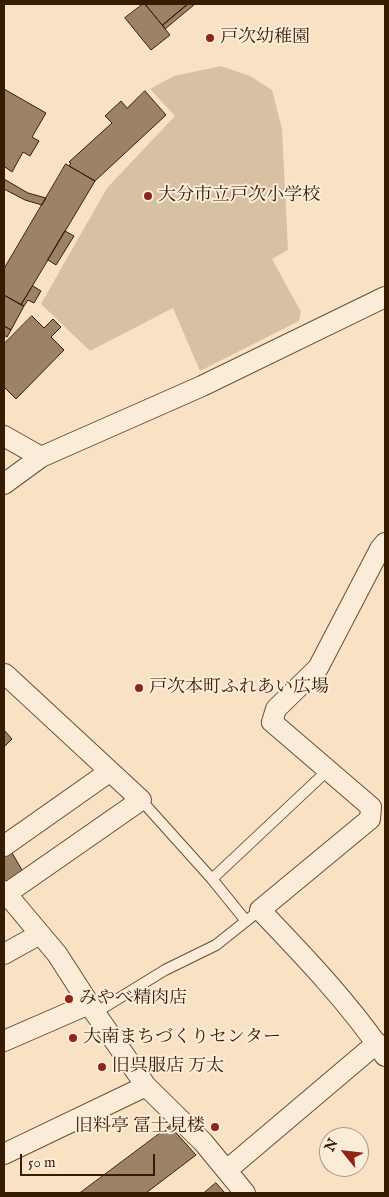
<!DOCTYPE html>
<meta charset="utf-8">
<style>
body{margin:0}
#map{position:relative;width:389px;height:1197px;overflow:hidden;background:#f9e2c4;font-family:"IM FELL English",serif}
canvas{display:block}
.frame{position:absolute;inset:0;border:5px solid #371c04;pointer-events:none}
.north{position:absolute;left:319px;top:1127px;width:50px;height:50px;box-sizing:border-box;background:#fbecd9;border:1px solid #ad9984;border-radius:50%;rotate:299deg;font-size:14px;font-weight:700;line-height:20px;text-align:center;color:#371c04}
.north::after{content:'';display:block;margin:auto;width:18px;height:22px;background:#8f2418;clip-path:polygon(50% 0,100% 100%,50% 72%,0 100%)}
.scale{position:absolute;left:20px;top:1154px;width:135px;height:22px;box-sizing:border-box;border:2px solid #371c04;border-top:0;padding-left:6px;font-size:15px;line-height:18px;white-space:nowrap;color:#371c04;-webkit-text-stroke:4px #fbecd9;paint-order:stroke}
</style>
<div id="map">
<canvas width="389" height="1197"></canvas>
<div class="frame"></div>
<div class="north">N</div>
<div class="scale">50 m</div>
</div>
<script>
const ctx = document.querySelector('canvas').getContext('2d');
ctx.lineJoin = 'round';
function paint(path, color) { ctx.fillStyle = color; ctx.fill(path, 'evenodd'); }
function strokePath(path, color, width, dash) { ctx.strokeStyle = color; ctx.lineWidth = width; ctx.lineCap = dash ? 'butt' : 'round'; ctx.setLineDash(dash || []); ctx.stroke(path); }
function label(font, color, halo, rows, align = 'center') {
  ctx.font = font + ' "IM FELL English","Noto Serif JP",serif'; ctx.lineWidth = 4; ctx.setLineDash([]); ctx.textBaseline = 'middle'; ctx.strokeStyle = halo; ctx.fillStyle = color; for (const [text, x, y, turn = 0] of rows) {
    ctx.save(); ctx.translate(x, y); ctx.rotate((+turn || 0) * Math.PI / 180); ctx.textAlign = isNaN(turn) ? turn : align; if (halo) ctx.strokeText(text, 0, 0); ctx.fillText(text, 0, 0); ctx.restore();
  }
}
const green = new Path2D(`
 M221 66 250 76 272 90 282 129 288 250 272 259 301 312 299 321 200 371 173 308 90 351 41 304 107 188 175 116 150 89 174 76Z`);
const building = new Path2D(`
 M143 4H145L170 35 151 50 125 18Z
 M145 4H188L163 25Z
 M188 4H195L165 29 163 25Z
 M4 89 46 113 32 137 39 141 30 156 23 152 12 172 5 167 4 169Z
 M145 91 166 115 95 181 69 166 71 163 69 162 112 123 105 116 121 101 127 108Z
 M66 164 95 181 21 305 4 295V269Z
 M4 179 28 193 46 198 42 205 25 200 4 189Z
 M65 231 74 236 56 265 48 260Z
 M33 286 41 291 34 303 28 300 24 306 21 305Z
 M4 295 24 306 11 330 4 326Z
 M32 316 44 328 53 319 61 327 51 337 64 350 16 399 4 387V344Z
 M4 326 11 330 7 337 4 335Z
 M4 730 12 739 4 747Z
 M11 851 23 872 4 883V856Z
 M170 1126 196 1155 146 1193H80Z
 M216 1183 225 1193H204Z`);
const lane = new Path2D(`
 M141 800 212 879 246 921
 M212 879 328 770
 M95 1013 165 970 216 945 260 910`);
const street = new Path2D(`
 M4 436 41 457
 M4 484 41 457 202 386 385 297
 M385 543 380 549 318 668 276 709 272 722 371 807 370 819 260 910C304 956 349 1003 385 1056
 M4 675 5 674 141 800 6 894
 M4 846 109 772
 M4 891 57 954 95 1013 146 1086 203 1142 245 1193
 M4 954 40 934
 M4 1041 89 1004
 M4 1154 146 1086
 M227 1170 377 1043`);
const markers = [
 [210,38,5,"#8f2418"],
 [148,196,5,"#8f2418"],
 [139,688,5,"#8f2418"],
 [69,999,5,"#8f2418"],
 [73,1038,5,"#8f2418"],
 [102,1067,5,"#8f2418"],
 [215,1127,5,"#8f2418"]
];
const poiNames = [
 ["戸次幼稚園",220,38],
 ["大分市立戸次小学校",158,196],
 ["戸次本町ふれあい広場",149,688],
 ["みやべ精肉店",79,999],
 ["大南まちづくりセンター",83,1038],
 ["旧呉服店 万太",112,1067],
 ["旧料亭 冨士見楼",205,1127,"right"]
];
paint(green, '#d8c0a3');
paint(building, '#9c8368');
strokePath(building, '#371c04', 1);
strokePath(lane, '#684e34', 12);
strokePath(street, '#684e34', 22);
strokePath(lane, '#fbecd9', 10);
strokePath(street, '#fbecd9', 20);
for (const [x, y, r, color] of markers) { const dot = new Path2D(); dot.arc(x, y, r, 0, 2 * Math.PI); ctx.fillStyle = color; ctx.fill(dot); strokePath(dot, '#fbecd9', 2); }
label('18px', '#371c04', '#fbecd9', poiNames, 'left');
</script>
